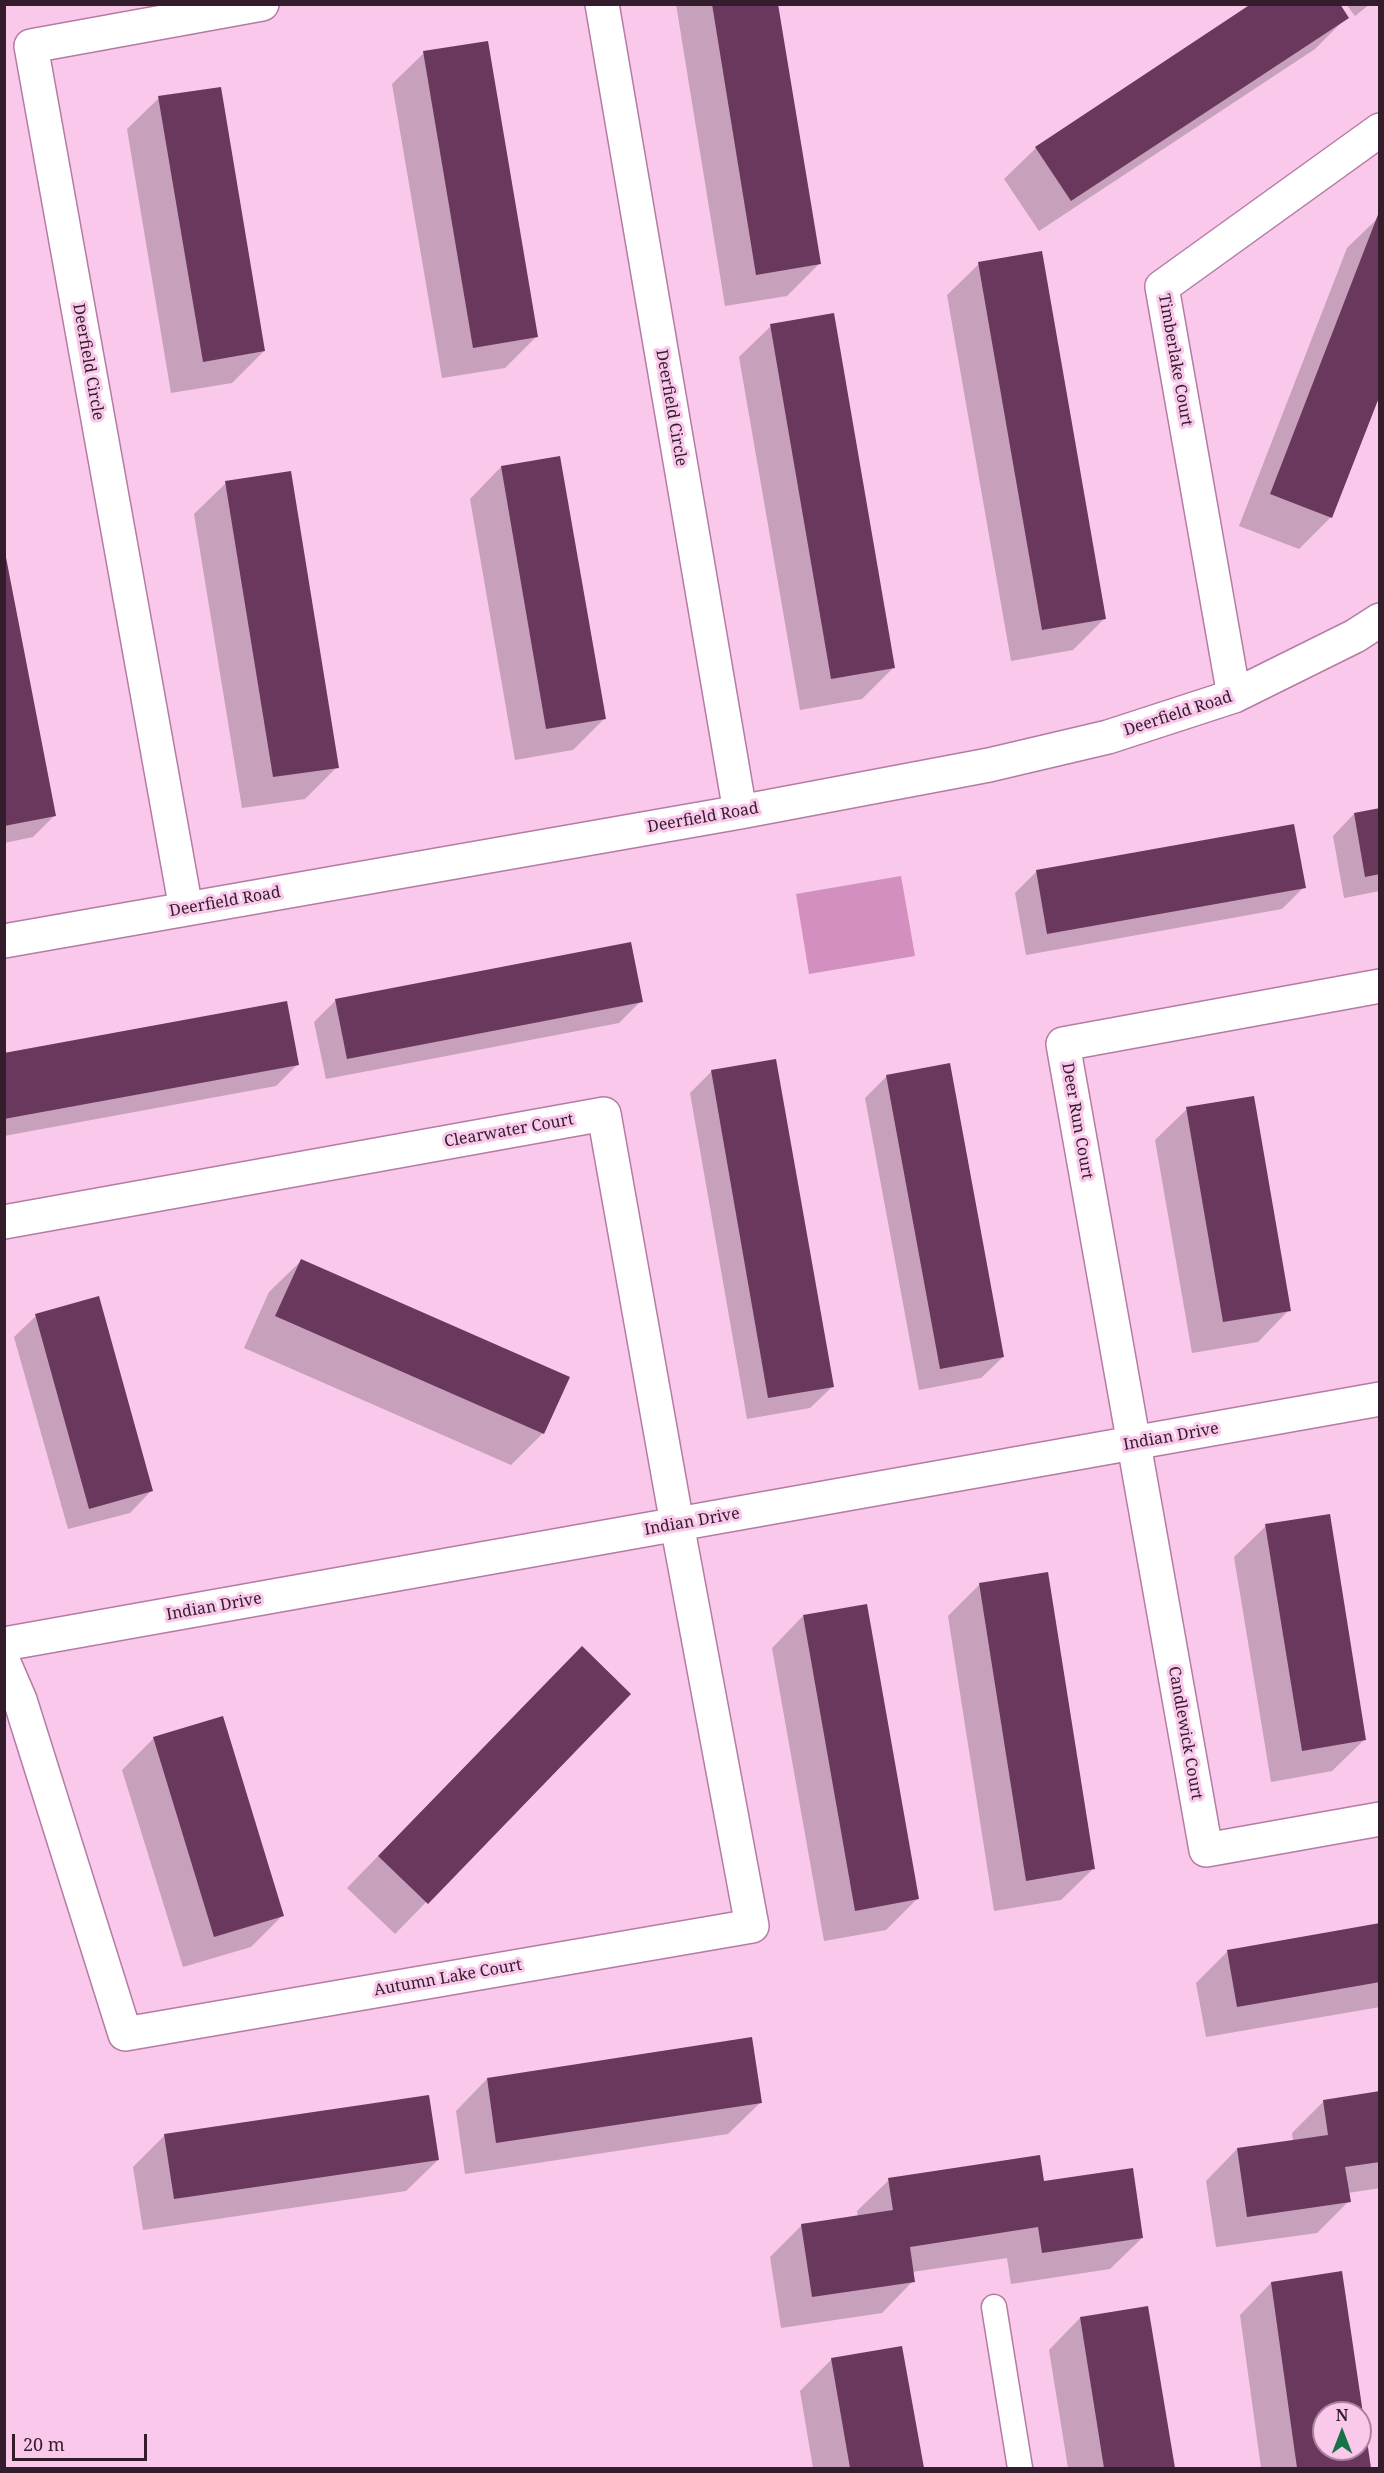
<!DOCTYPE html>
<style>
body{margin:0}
#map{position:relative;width:1384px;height:2473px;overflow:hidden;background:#f9c8ea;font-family:"Noto Serif",serif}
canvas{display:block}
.frame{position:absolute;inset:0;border:6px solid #331d2d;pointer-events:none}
.north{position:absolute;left:1312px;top:2401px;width:60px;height:60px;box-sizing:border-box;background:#f9c8ea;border:2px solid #aa849e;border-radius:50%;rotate:0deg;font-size:16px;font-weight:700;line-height:24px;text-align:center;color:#331d2d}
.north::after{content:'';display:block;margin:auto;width:21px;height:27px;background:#167348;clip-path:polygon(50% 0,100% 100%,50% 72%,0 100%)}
.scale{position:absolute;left:12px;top:2434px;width:135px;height:27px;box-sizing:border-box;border:3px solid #331d2d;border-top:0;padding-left:8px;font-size:18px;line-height:21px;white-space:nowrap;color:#331d2d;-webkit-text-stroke:4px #f9c8ea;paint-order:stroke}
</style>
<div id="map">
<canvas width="1384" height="2473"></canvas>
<div class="frame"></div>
<div class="north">N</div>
<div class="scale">20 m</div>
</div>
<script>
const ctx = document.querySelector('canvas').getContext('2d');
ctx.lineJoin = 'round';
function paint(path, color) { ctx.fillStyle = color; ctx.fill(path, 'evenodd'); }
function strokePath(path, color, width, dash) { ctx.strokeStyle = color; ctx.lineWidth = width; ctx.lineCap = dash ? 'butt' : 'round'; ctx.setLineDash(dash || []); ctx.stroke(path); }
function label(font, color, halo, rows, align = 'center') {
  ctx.font = font + ' "Noto Serif",serif'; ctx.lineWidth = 6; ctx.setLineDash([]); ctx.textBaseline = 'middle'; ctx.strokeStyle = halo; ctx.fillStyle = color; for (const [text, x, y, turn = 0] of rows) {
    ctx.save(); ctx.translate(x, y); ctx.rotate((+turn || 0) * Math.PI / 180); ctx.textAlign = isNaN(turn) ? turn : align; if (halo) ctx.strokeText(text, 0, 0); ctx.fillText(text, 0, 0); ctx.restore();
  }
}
const green = new Path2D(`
 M901 876 915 956 809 974 796 894Z`);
const shadow = new Path2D(`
 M676 4H777L819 264 787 296 725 306Z
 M1346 4H1370L1355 16Z
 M1347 17 1315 49 1039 231 1004 179 1036 148Z
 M424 53 536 337 505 368 442 378 392 84Z
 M159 98 264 351 232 383 171 393 127 129Z
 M1380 216V391L1331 517 1299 549 1239 526 1347 248Z
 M979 264 1104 619 1073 650 1011 661 947 295Z
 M771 326 894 667 862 699 800 710 739 357Z
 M501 467 605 718 573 750 515 760 470 499Z
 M226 483 337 767 305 799 242 808 194 514Z
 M4 549 54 816 33 837 4 843Z
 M1380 810V891L1344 898 1333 836 1354 814Z
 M1036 872 1304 887 1282 909 1026 955 1015 893Z
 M336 1000 641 1001 619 1023 326 1079 314 1022Z
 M4 1055 297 1065 276 1086 4 1136Z
 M712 1071 832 1387 810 1408 747 1419 690 1093Z
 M887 1076 1003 1357 981 1378 919 1390 865 1098Z
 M1187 1109 1289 1310 1258 1342 1192 1353 1155 1140Z
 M301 1261 543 1433 511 1465 244 1348 269 1292Z
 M36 1316 151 1491 130 1513 68 1529 14 1337Z
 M1266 1526 1364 1740 1332 1771 1271 1782 1234 1557Z
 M980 1584 1093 1869 1061 1900 994 1911 948 1616Z
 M803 1616 917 1899 886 1930 824 1941 772 1648Z
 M550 1679 629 1694 395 1934 347 1888Z
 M154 1738 283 1915 251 1947 183 1967 122 1770Z
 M1380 1924V2007L1206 2037 1196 1983 1228 1951Z
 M487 2079 760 2103 728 2134 465 2174 456 2111Z
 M1380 2093V2188L1348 2193 1349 2201 1317 2233 1216 2247 1206 2181 1237 2149 1293 2141 1292 2133 1324 2101Z
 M165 2135 438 2160 406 2191 143 2230 133 2167Z
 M889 2180 1142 2238 1110 2269 1011 2284 1007 2258 912 2272 913 2281 882 2313 781 2328 770 2257 802 2225 858 2217 857 2211Z
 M1341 2273 1369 2468H1261L1240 2315 1271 2283ZM1324 2413H1360V2449H1324Z
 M1147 2307 1173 2468H1068L1049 2350 1080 2318Z
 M901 2347 923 2468H813L800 2391 831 2360Z`);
const building = new Path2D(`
 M712 4H778L821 264 756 275Z
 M1251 4H1340L1349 18 1071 201 1035 147Z
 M488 41 538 337 473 348 423 51Z
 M221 87 265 351 203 362 158 96Z
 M1379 212 1380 395 1332 518 1270 494Z
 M1042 251 1106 619 1042 630 978 262Z
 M834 313 895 668 831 679 770 324Z
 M560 456 606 719 546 729 501 466Z
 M291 471 339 768 273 777 225 481Z
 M4 547 56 816 4 826Z
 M1380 808V874L1365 877 1354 813Z
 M1294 824 1306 888 1047 934 1036 870Z
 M631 942 643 1002 347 1059 335 999Z
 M287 1001 299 1065 4 1119V1053Z
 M776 1059 834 1387 768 1398 711 1070Z
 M950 1063 1004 1357 940 1369 886 1075Z
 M1254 1096 1291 1311 1223 1322 1186 1107Z
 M301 1259 570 1377 544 1434 275 1316Z
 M99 1296 153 1491 89 1509 35 1314Z
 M1330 1514 1366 1740 1302 1751 1265 1524Z
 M1048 1572 1095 1869 1026 1881 979 1583Z
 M867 1604 919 1899 855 1911 803 1615Z
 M582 1646 631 1694 428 1904 378 1856Z
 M223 1716 284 1916 214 1937 153 1737Z
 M1380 1923V1982L1237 2007 1227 1950Z
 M752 2037 762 2103 496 2143 487 2078Z
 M1380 2091V2162L1345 2167 1351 2202 1247 2217 1237 2148 1328 2135 1323 2100Z
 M429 2095 439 2160 174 2199 164 2134Z
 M1040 2155 1044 2181 1133 2168 1143 2238 1042 2253 1038 2227 910 2247 915 2282 812 2297 801 2224 893 2210 888 2178Z
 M1342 2271 1371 2468H1297L1271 2282ZM1324 2413H1360V2449H1324Z
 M1148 2306 1175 2468H1104L1080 2317Z
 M902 2346 924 2468H850L831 2358Z`);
const service = new Path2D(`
 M994 2307 1020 2468`);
const minor = new Path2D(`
 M602 4 740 812
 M1234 696 1162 287 1380 130
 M186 909 31 46 262 4
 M4 941 740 812 989 765 1108 737 1234 696 1355 636 1380 620
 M1380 986 1063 1044 1206 1850 1380 1819
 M4 1222 604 1114 677 1524 752 1926 125 2034 20 1700 4 1663
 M4 1644 1380 1399`);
const streetNames = [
 ["Timberlake Court",1175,360,80],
 ["Deerfield Circle",88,362,80],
 ["Deerfield Circle",671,408,80],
 ["Deerfield Road",1178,714,-18],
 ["Deerfield Road",703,818,-10],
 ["Deerfield Road",225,902,-10],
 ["Deer Run Court",1077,1121,80],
 ["Clearwater Court",509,1131,-10],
 ["Indian Drive",1171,1437,-10],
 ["Indian Drive",692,1522,-10],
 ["Indian Drive",214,1607,-10],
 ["Candlewick Court",1185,1733,80],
 ["Autumn Lake Court",448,1978,-10]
];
paint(green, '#d28fbf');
paint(shadow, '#0003');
paint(building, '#6a375d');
strokePath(service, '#b47ca5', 27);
strokePath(minor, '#b47ca5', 36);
strokePath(service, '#fff', 24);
strokePath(minor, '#fff', 33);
label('16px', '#331d2d', '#f9c8ea', streetNames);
</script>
